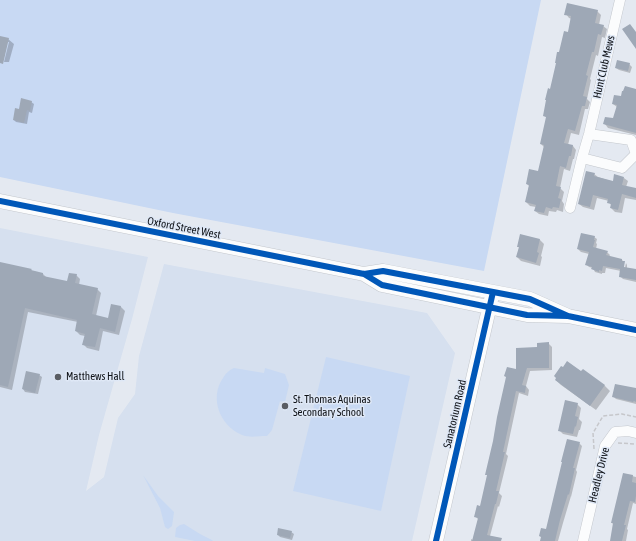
<!DOCTYPE html>
<style>
body{margin:0}
canvas{display:block;background:#e4e9f1}
</style>
<canvas width="636" height="541"></canvas>
<script>
const ctx = document.querySelector('canvas').getContext('2d');
ctx.lineJoin = 'round';
function paint(path, color) { ctx.fillStyle = color; ctx.fill(path, 'evenodd'); }
function strokePath(path, color, width, dash) { ctx.strokeStyle = color; ctx.lineWidth = width; ctx.lineCap = dash ? 'butt' : 'round'; ctx.setLineDash(dash || []); ctx.stroke(path); }
function label(font, color, halo, rows, align = 'center') {
  ctx.font = font + ' "Asap Condensed",sans-serif'; ctx.lineWidth = 3; ctx.setLineDash([]); ctx.textBaseline = 'middle'; ctx.strokeStyle = halo; ctx.fillStyle = color; for (const [text, x, y, turn = 0] of rows) {
    ctx.save(); ctx.translate(x, y); ctx.rotate((+turn || 0) * Math.PI / 180); ctx.textAlign = isNaN(turn) ? turn : align; if (halo) ctx.strokeText(text, 0, 0); ctx.fillText(text, 0, 0); ctx.restore();
  }
}
const built = new Path2D(`
 M0 228 148 257 132 319 99 435 86 491 104 477 118 418 135 394 139 356 164 264 427 313 455 353 412 541H0Z`);
const green = new Path2D(`
 M0 0H541L484 271 173 213 0 177Z
 M326 357 410 376 381 511 293 491Z
 M234 368 264 373 265 368 285 374 289 385 285 402 280 401 272 430 267 436C259 436 249 438 242 435 220 426 209 398 223 378 226 373 229 370 234 368Z
 M143 475 158 496 174 512 172 526 168 529 165 527 160 508Z
 M184 524 200 534 212 540 213 541H195L175 537 176 528 180 525Z`);
const shadow = new Path2D(`
 M597 11 601 15 599 25 603 26 607 29 605 38 602 37 598 56 596 55 590 79 591 80 587 99 590 102 588 109H585L579 135 571 133 568 145 573 146 576 150 574 159H573L570 171 564 169 560 188 564 192 562 201 564 204 563 212 557 210 556 212 549 211 548 216 539 214 535 211 536 207 530 206 526 202 529 186 527 184 539 173 545 148 541 144 547 118 544 115 560 53 568 33 572 19 569 18 566 14Z
 M0 37 8 39 14 44 9 62H4L9 42H7L0 61Z
 M629 64 632 67 630 73 619 70 616 68Z
 M636 90V135L608 128 605 124 614 120 617 107 613 104 621 98Z
 M31 102 34 104 32 113 29 112 27 124 16 122 14 120 19 110Z
 M594 174 598 177 614 182 624 178 628 181 626 187 636 189V200L625 198 622 213 615 212 611 208V205L609 202V201L597 198 594 210 583 207 579 204Z
 M521 235 540 240 544 244 541 256 542 257 540 266 521 261 517 257 519 248 518 246Z
 M594 237 597 239 596 243 597 244 596 249 607 252 610 255 609 257 622 260 624 262 622 272H624L626 263 627 265V269L636 270V282L623 279 620 276 621 271 606 268 605 273H602V274L595 272 593 268 589 267 586 264 589 254 581 252 578 249Z
 M0 263 31 270 33 272 43 274 47 278 68 282 76 275 80 279 79 285 97 289 101 293 96 316 109 319 112 305 121 307 125 311 119 335 103 331 99 351 87 348 83 344 85 336 80 335 76 331 78 322 28 312 12 390 0 387Z
 M548 343 552 347V370L530 371 526 386 529 390 528 396 519 393 506 454 508 456 499 493 502 496 499 507 498 506 490 536 493 541H471V539L473 540 479 520 476 517 481 507 488 476 486 474 517 371 538 348Z
 M583 370 605 386 610 391 596 410 561 385 556 380 581 373Z
 M39 375 42 377 38 394 25 392 23 389Z
 M636 389V404L616 399 613 396Z
 M577 404 581 408 579 419 582 422 580 430H579L577 437 563 434 559 430Z
 M579 443 582 446 576 470 577 472 571 497V496L563 523 558 541H541L547 530Z
 M624 474 636 477V504L633 503 627 529 628 530 626 541H611L614 525 612 523Z
 M291 532 294 534 292 540 280 537 278 535Z`);
const building = new Path2D(`
 M567 3 598 10 595 23 604 25 601 35 598 34 594 52H592L586 75 588 76 583 96 587 97 585 106H582L575 131 568 129 564 143 573 145 571 156H569L566 168 560 166 556 186 561 187 558 198 561 199 559 208 553 207 552 209 546 207 544 213 534 211 536 205 525 202 529 185 526 184 529 169 538 171 544 145 540 144 546 117 543 116 546 100H545L548 88 550 89 556 63H555L557 52H559L564 31 568 32 571 16 564 15Z
 M630 24 636 32V49L622 29Z
 M0 36 9 38 3 64 0 63Z
 M617 60 630 63 628 71 615 68Z
 M625 86 636 89V133L603 124 605 117 613 118 617 105 612 104 614 95 621 96 622 91H623Z
 M21 98 32 101 30 111 27 110 24 123 13 120 15 108 19 109Z
 M586 171 595 173 594 176 613 181 614 174 624 177 622 185 636 188V198L622 194 618 210 610 208 611 204 607 203 608 199 593 195 590 207 578 204Z
 M581 233 595 236 594 240H595L593 247 608 251 606 255 622 259V261H625L624 267 636 269V280L619 277 620 269 603 266 602 271 599 270V272L591 269 592 267 585 265 589 252 577 249Z
 M520 234 540 239 537 252 539 253 536 263 516 257 519 247H517Z
 M0 262 32 269 31 270 43 273V276L67 281 69 273 77 274 75 283 98 288 92 314 108 318 111 304 121 306 115 332 100 328 95 347 82 345 85 334 75 331 77 320 25 308 8 387 0 385Z
 M549 342V368H527L522 385 526 386 525 393 516 391 503 452H505L496 491H499L496 504H495L487 535 502 538 501 541H472L478 518 474 517 477 505 480 506 487 475H485L493 441 497 417 506 377 504 376 507 367 516 369V348L537 347V343Z
 M567 361 581 371 583 369 605 385 590 406 555 380 556 378 554 376 561 366 563 367Z
 M26 371 40 374 35 393 22 389Z
 M615 384 636 388V402L634 401 633 402 612 397Z
 M565 400 578 403 575 416 578 417 576 427 575 426 573 434 558 431Z
 M567 439 580 442 573 468H575L569 495 568 494 560 520 555 541H540L541 537 539 536 541 528 546 529 562 462H561Z
 M623 473 633 475 632 482 636 483V496L635 502 630 501 624 525H626L622 541H610L613 523H611Z
 M278 528 292 531 290 538 277 535Z`);
const path = new Path2D(`
 M618 443 636 444
 M594 449 593 433 603 416 622 414 636 417`);
const street = new Path2D(`
 M582 158 622 168 636 154 631 140 589 134
 M570 208 582 158 589 134 620 0
 M583 541 605 446 615 432 628 431 636 433`);
const secondary = new Path2D(`
 M0 201 364 274 383 271 530 299 568 316
 M364 274 382 285 527 315 568 316 636 330
 M436 541 491 300`);
const cycleway = new Path2D(`
 M0 201 364 274 383 271 530 299 568 316
 M364 274 382 285 527 315 568 316 636 330
 M436 541 493 292`);
const markers = [
 [58,377,4,"#5a5d63"],
 [285,406,4,"#5a5d63"]
];
const streetNames = [
 ["Hunt Club Mews",604,67,-77],
 ["Oxford Street West",184,228,11],
 ["Sanatorium Road",455,414,-77],
 ["Headley Drive",599,475,-76]
];
const poiNames = [
 ["Matthews Hall",66,377],
 ["St. Thomas Aquinas",293,400],
 ["Secondary School",293,413]
];
paint(built, '#d6e0ef');
paint(green, '#c8d9f3');
paint(shadow, '#0003');
paint(building, '#9ea8b6');
strokePath(street, '#c3c7cd', 11);
strokePath(secondary, '#c3c7cd', 15);
strokePath(path, '#c6c7cb', 1.5, [4, 2]);
strokePath(street, '#fbfcfd', 10);
strokePath(secondary, '#fbfcfd', 14);
strokePath(cycleway, '#0057b8', 6);
for (const [x, y, r, color] of markers) { const dot = new Path2D(); dot.arc(x, y, r, 0, 2 * Math.PI); ctx.fillStyle = color; ctx.fill(dot); strokePath(dot, '#dfe8f6', 1.5); }
label('11px', '#0f1217', '#dfe8f6', streetNames);
label('11px', '#0f1217', '#dfe8f6', poiNames, 'left');
</script>
